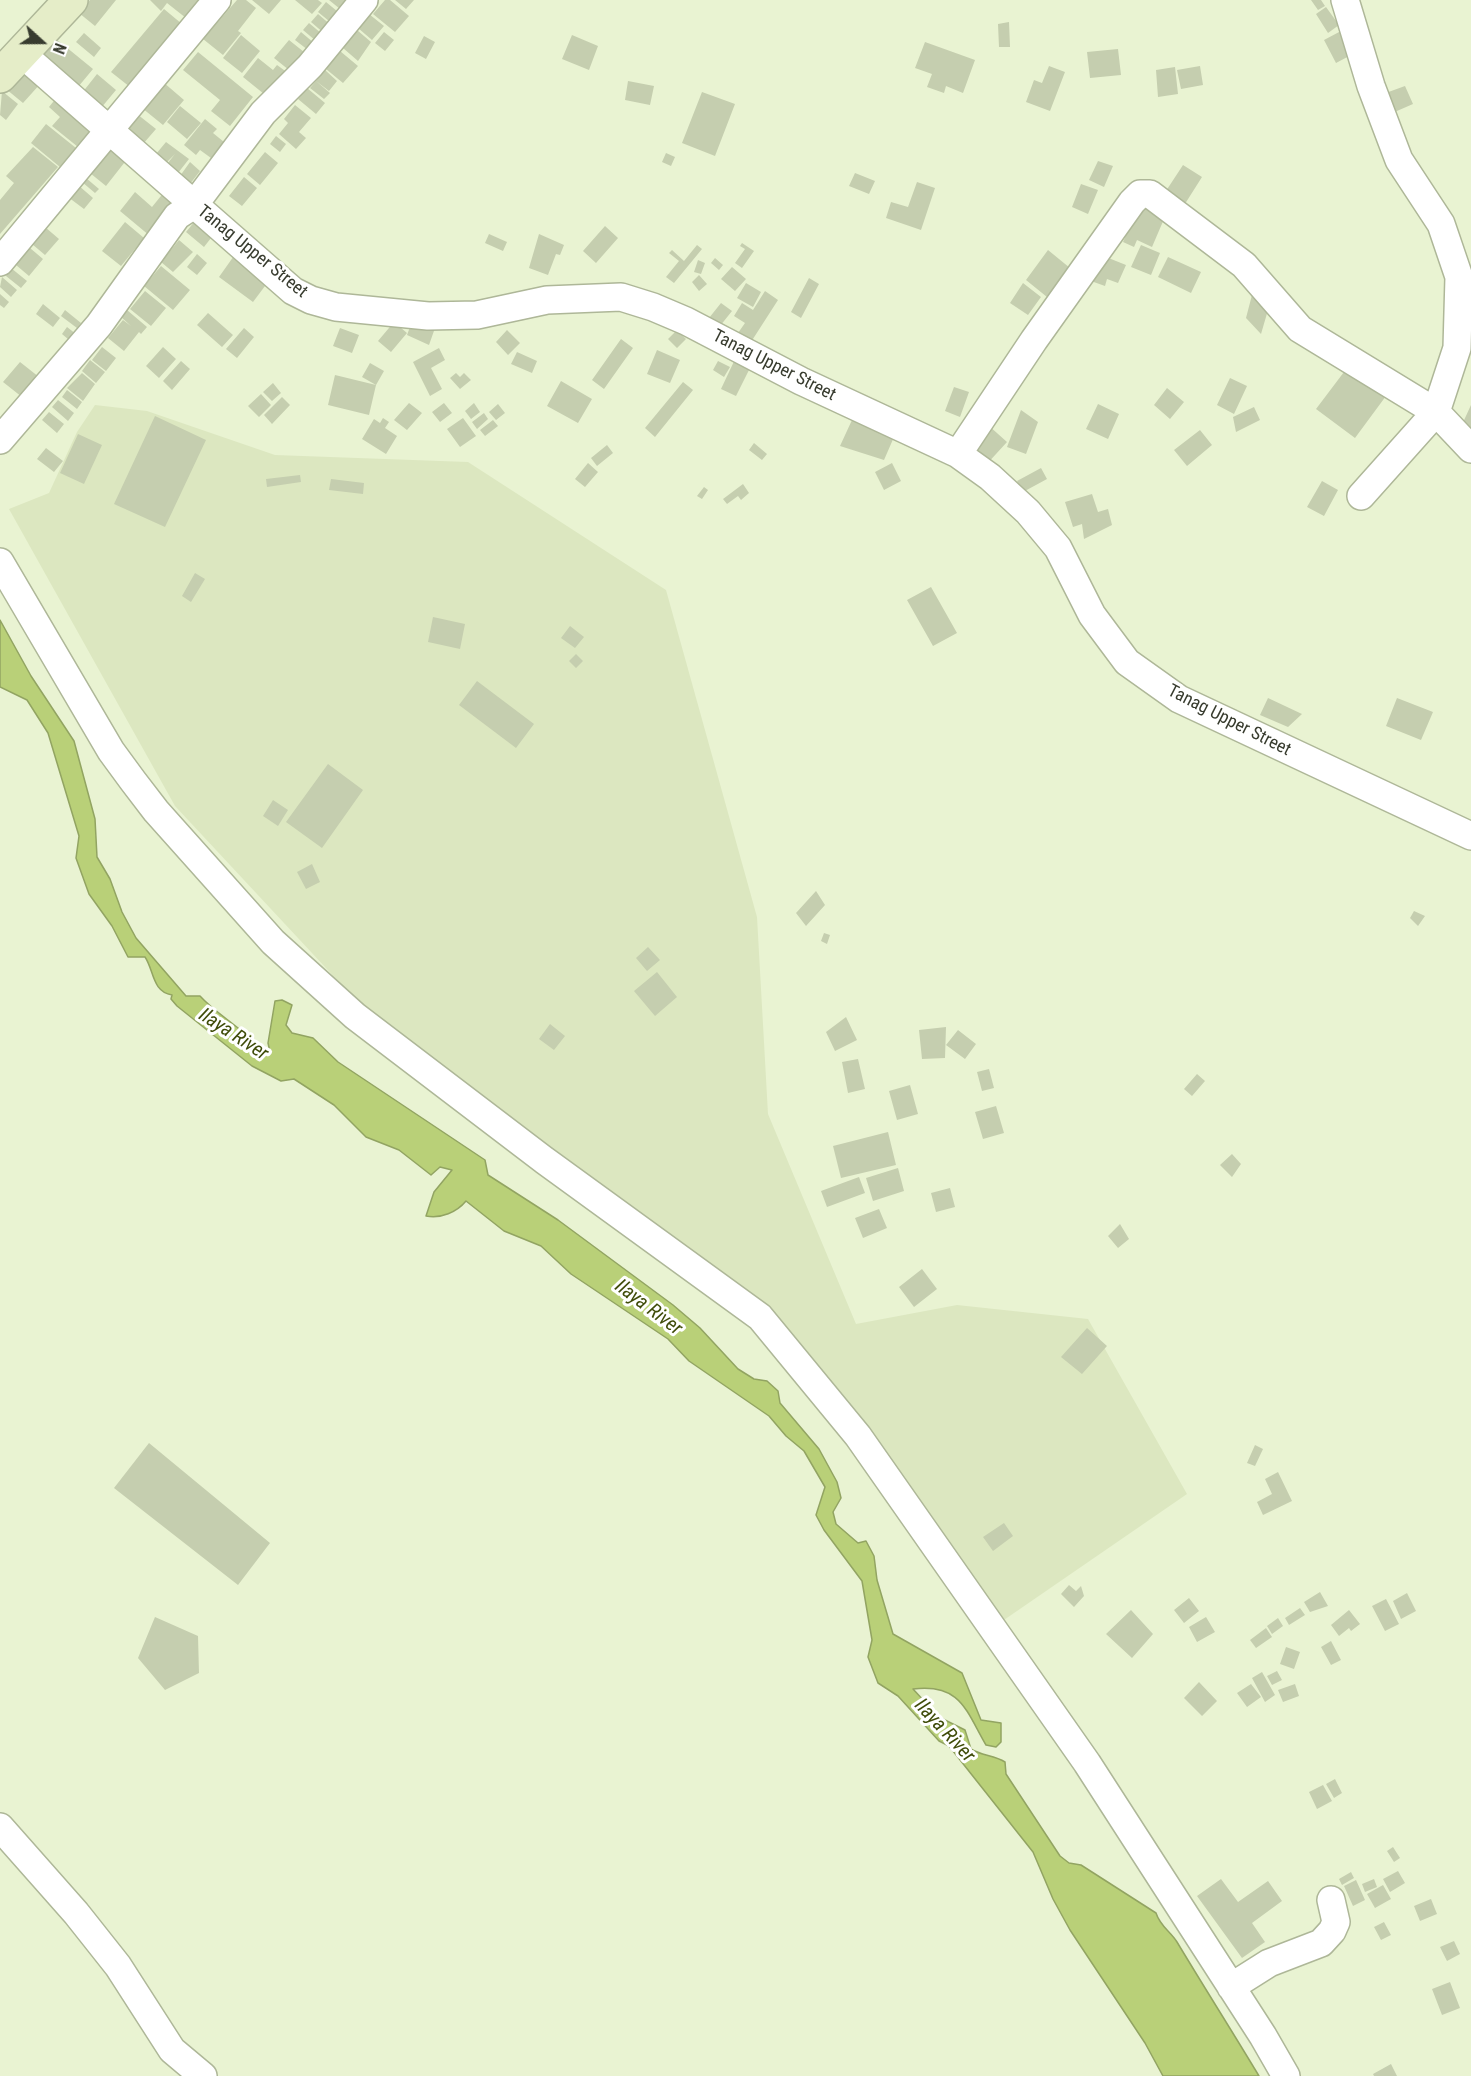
<!DOCTYPE html>
<style>
body{margin:0}
#map{position:relative;width:1471px;height:2076px;overflow:hidden;background:#e9f3d2;font-family:"Roboto Condensed",sans-serif}
canvas{display:block}
.north{position:absolute;left:12px;top:12px;width:60px;height:60px;-webkit-text-stroke:4px #fff;paint-order:stroke;rotate:111deg;font-size:16px;font-weight:700;line-height:24px;text-align:center;color:#383c2f}
.north::after{content:'';display:block;margin:auto;width:21px;height:27px;background:#383c2f;clip-path:polygon(50% 0,100% 100%,50% 72%,0 100%)}
</style>
<div id="map">
<canvas width="1471" height="2076"></canvas>
<div class="north">N</div>
</div>
<script>
const ctx = document.querySelector('canvas').getContext('2d');
ctx.lineJoin = 'round';
function paint(path, color) { ctx.fillStyle = color; ctx.fill(path, 'evenodd'); }
function strokePath(path, color, width, dash) { ctx.strokeStyle = color; ctx.lineWidth = width; ctx.lineCap = dash ? 'butt' : 'round'; ctx.setLineDash(dash || []); ctx.stroke(path); }
function label(font, color, halo, rows, align = 'center') {
  ctx.font = font + ' "Roboto Condensed",sans-serif'; ctx.lineWidth = 6; ctx.setLineDash([]); ctx.textBaseline = 'middle'; ctx.strokeStyle = halo; ctx.fillStyle = color; for (const [text, x, y, turn = 0] of rows) {
    ctx.save(); ctx.translate(x, y); ctx.rotate((+turn || 0) * Math.PI / 180); ctx.textAlign = isNaN(turn) ? turn : align; if (halo) ctx.strokeText(text, 0, 0); ctx.fillText(text, 0, 0); ctx.restore();
  }
}
const built = new Path2D(`
 M95 405 147 411 275 455 468 462 666 590 757 917 768 1114 856 1324 957 1305 1088 1319 1187 1494 1001 1622 768 1312 352 996 175 806 9 509 49 493 77 432Z`);
const water = new Path2D(`
 M0 620 31 676 74 741 95 819 97 857 110 879 122 912 136 938 186 996H200C218 1016 244 1028 260 1050L270 1052 268 1043 275 1001 282 1000 292 1005 286 1025 292 1033 313 1038 338 1062 485 1160 488 1175 558 1220 673 1305 700 1328 738 1369 754 1379 767 1381 778 1391 780 1403 819 1449 837 1482 841 1498 833 1512 836 1524 858 1543 866 1541 874 1556 877 1580 893 1634 962 1673 981 1720 1001 1723V1742L996 1747 986 1745C966 1711 961 1683 913 1689L939 1717 965 1730 971 1749C982 1756 994 1755 1005 1762L1006 1774 1060 1856 1069 1863 1081 1865 1156 1913C1160 1926 1170 1931 1177 1942 1204 1987 1232 2031 1259 2076H1163L1145 2043 1070 1930 1053 1899 1033 1852 949 1746 939 1741 898 1696 878 1683 868 1657 872 1640 862 1581 824 1530 816 1515 825 1487 804 1451 786 1436 769 1416 689 1361 668 1339 571 1274 541 1246 504 1231 466 1201C457 1212 441 1219 426 1216L434 1192 452 1170 440 1167 431 1175 399 1150 366 1137 334 1105 294 1079 281 1081 252 1066 177 1006 171 999 172 995C152 992 154 970 145 957H128L112 926 89 894 76 858 79 836 48 733 27 700 0 687Z`);
const building = new Path2D(`
 M90 0H116L95 26 79 13Z
 M150 0H209L191 22 167 3 161 11Z
 M237 0H246L256 8 238 31 241 33 223 55 203 39Z
 M252 0H281L269 14Z
 M295 0H318L322 3 312 14Z
 M329 0H345L352 6 345 13Z
 M385 0H390L409 16 395 32 373 14Z
 M395 0H414L406 9Z
 M1311 0H1321L1325 6 1318 10Z
 M326 2 343 16 335 26 318 12Z
 M1326 7 1339 25 1328 33 1316 14Z
 M164 9 182 24 130 87 111 72Z
 M318 14 332 26 325 34 311 22Z
 M369 14 384 26 372 40 358 28Z
 M1009 22 1010 47H999L998 24Z
 M309 23 322 34 316 41 303 30Z
 M357 30 371 42 358 61 343 48Z
 M1341 31 1353 54 1336 63 1324 40Z
 M301 32 314 43 308 50 295 40Z
 M384 32 394 40 385 51 375 43Z
 M84 33 101 48 94 57 76 42Z
 M241 35 260 51 242 73 223 58Z
 M572 35 598 46 589 70 562 59Z
 M424 36 435 42 426 59 415 53Z
 M55 38 93 69 78 87 40 56Z
 M289 40 304 52 289 70 274 58Z
 M925 42 975 60 963 93 946 86 944 93 927 87 932 74 915 68Z
 M1118 49 1121 75 1090 78 1087 52Z
 M340 51 358 66 343 83 326 69Z
 M198 52 253 97 230 126 211 111 220 100 183 70Z
 M258 58 273 70 277 65 288 73 269 98 243 77Z
 M20 65 41 83 23 103 6 89Z
 M1049 66 1065 72 1050 111 1026 102 1034 80 1042 83Z
 M1200 66 1203 85 1181 89 1177 70Z
 M1175 67 1178 94 1158 97 1156 70Z
 M325 70 337 81 329 91 316 81Z
 M97 74 116 90 101 108 82 93Z
 M316 81 330 93 324 99 310 88Z
 M628 81 654 86 650 105 625 100Z
 M163 82 184 100 163 125 142 108Z
 M1405 86 1413 104 1390 114 1383 94Z
 M307 88 325 103 316 114 298 99Z
 M2 91 18 104 6 120 0 115Z
 M702 92 735 104 715 156 682 143Z
 M57 97 94 127 78 147 52 126 60 117 49 107Z
 M295 105 311 118 299 132 306 138 296 149 279 134 288 123 284 119Z
 M180 106 201 123 187 139 167 122Z
 M137 114 156 129 143 144 125 129Z
 M205 119 217 129 213 133 224 142 211 158 200 150 196 155 184 145Z
 M46 124 76 148 60 167 31 143Z
 M276 136 286 144 280 152 270 144Z
 M166 142 189 159 178 173 167 164 175 154 166 163 156 154Z
 M112 145 128 158 106 186 90 173Z
 M33 147 58 167 0 234V200L14 183 6 176Z
 M265 152 278 163 260 185 247 174Z
 M666 153 675 157 671 166 662 162Z
 M1098 161 1113 166 1104 187 1089 180Z
 M190 162 200 171 190 184 180 176Z
 M1183 165 1202 177 1183 207 1164 194Z
 M855 173 875 181 869 194 849 186Z
 M244 177 257 188 242 206 229 196Z
 M86 178 99 189 95 193 82 182Z
 M917 182 935 188 921 230 886 218 891 202 908 207Z
 M1081 184 1098 190 1088 214 1072 207Z
 M78 185 93 198 84 209 68 197Z
 M165 191 178 201 150 236 120 211 135 192 152 207Z
 M1142 200 1164 219 1152 247 1137 240 1134 247 1123 242Z
 M200 215 218 229 204 247 186 232Z
 M125 222 144 238 121 266 102 251Z
 M605 226 618 238 596 263 583 251Z
 M45 227 59 239 45 255 32 244Z
 M489 234 507 242 503 251 485 243Z
 M539 234 564 245 560 255 556 254 548 275 529 268Z
 M179 240 193 252 173 272 161 262Z
 M742 243 754 251 742 268 735 263 745 249 740 246Z
 M697 245 702 249 674 283 666 277 679 261 669 253 672 250 684 261Z
 M1141 245 1160 253 1151 275 1131 267Z
 M30 248 43 259 29 276 16 265Z
 M1048 250 1070 268 1047 297 1026 280Z
 M236 253 271 278 253 302 219 277Z
 M197 254 207 263 197 275 187 267Z
 M1101 255 1126 265 1118 283 1107 279 1105 286 1091 281Z
 M1168 257 1201 272 1191 293 1158 277Z
 M715 258 723 265 719 270 711 263Z
 M698 260 705 263 701 274 694 272Z
 M161 266 190 290 173 310 144 286Z
 M732 267 746 279 735 291 721 279Z
 M11 268 27 281 21 288 6 276Z
 M699 275 707 284 699 291 692 282Z
 M2 277 17 290 11 297 0 287Z
 M809 278 819 284 801 318 791 312Z
 M746 283 761 292 753 307 737 298Z
 M1023 283 1041 297 1028 315 1010 303Z
 M145 291 166 308 151 326 130 309Z
 M765 291 778 300 751 342 738 333 745 323 734 316 742 303 753 310Z
 M0 294 9 302 4 308 0 305Z
 M1252 295 1268 310 1261 334 1246 318Z
 M721 303 732 311 716 331 705 323Z
 M43 304 60 318 53 327 36 314Z
 M65 310 81 323 77 328 61 316Z
 M127 310 147 327 141 334 139 332 124 351 108 338 123 320 131 326 121 317Z
 M208 313 233 335 222 347 197 325Z
 M413 319 435 328 429 345 407 335Z
 M394 322 407 333 391 352 378 341Z
 M67 327 81 338 75 345 62 334Z
 M244 328 254 337 237 358 226 349Z
 M340 328 359 335 352 353 333 346Z
 M507 330 520 343 508 355 496 342Z
 M677 330 686 339 677 348 668 339Z
 M621 339 633 348 604 389 592 380Z
 M102 347 116 358 106 371 92 360Z
 M163 347 176 359 159 378 146 366Z
 M439 348 445 360 431 368 442 389 430 396 413 362Z
 M657 350 680 360 670 383 647 374Z
 M517 352 537 361 532 373 511 364Z
 M737 355 753 362 736 396 721 389Z
 M90 360 105 372 96 383 82 371Z
 M181 361 190 369 172 390 163 381Z
 M718 361 730 367 724 377 713 370Z
 M20 362 39 377 22 397 3 382Z
 M370 363 384 371 376 385 369 415 328 405 335 375 376 385 362 377Z
 M1347 368 1386 396 1355 438 1316 409Z
 M82 373 95 384 83 401 67 388Z
 M456 373 460 377 464 373 471 380 460 389 450 378Z
 M1230 378 1247 386 1234 414 1217 405Z
 M561 381 592 399 578 423 547 406Z
 M683 382 693 390 655 437 645 428Z
 M273 383 281 393 272 401 263 392Z
 M954 387 969 392 960 417 945 411Z
 M1167 388 1184 402 1170 419 1154 405Z
 M67 390 82 402 77 409 62 397Z
 M261 394 271 405 259 417 248 406Z
 M282 397 290 405 272 424 264 415Z
 M58 400 74 413 68 421 52 407Z
 M409 403 422 413 407 430 394 420Z
 M444 403 452 413 440 422 432 412Z
 M474 403 480 412 471 419 465 411Z
 M498 404 505 413 496 420 489 412Z
 M1098 404 1119 414 1108 439 1086 429Z
 M1471 405V434L1460 429Z
 M1254 407 1260 420 1236 432 1233 417Z
 M1021 410 1038 422 1026 454 1007 447Z
 M49 412 64 424 57 433 42 420Z
 M484 413 488 419 477 429 472 422Z
 M155 416 206 440 165 527 114 504Z
 M383 418 389 422 385 428 397 436 386 454 362 439 374 419 380 423Z
 M463 418 476 436 460 447 447 429Z
 M493 420 498 426 485 436 480 430Z
 M852 420 894 437 884 460 840 446Z
 M988 425 1007 442 985 466 966 448Z
 M1200 430 1212 445 1187 466 1174 450Z
 M78 434 102 445 84 484 60 473Z
 M754 443 767 454 762 460 749 450Z
 M607 445 613 453 597 466 591 458Z
 M46 448 63 461 54 472 37 459Z
 M588 463 598 472 585 487 575 479Z
 M892 463 901 481 884 490 875 472Z
 M1041 468 1047 479 1023 492 1017 481Z
 M300 475 301 482 267 487 266 479Z
 M331 479 364 483 363 494 329 490Z
 M1322 481 1338 490 1324 516 1307 507Z
 M743 484 749 493 741 500 738 496 727 504 723 499Z
 M704 487 708 490 702 499 697 496Z
 M1092 494 1098 512 1108 509 1112 525 1084 539 1082 524 1073 527 1065 502Z
 M195 573 205 579 191 602 182 596Z
 M931 587 957 633 933 646 907 600Z
 M433 617 465 624 460 649 428 642Z
 M570 626 584 637 575 648 561 638Z
 M576 654 583 661 576 668 569 661Z
 M477 681 534 724 516 748 459 705Z
 M1268 698 1302 714 1288 727 1260 715Z
 M1397 698 1433 712 1421 740 1386 726Z
 M328 764 363 790 322 848 286 822Z
 M273 800 288 810 278 826 263 816Z
 M312 864 320 882 306 889 297 872Z
 M816 891 825 905 806 926 796 913Z
 M1414 911 1425 916 1418 926 1410 918Z
 M824 933 830 935 827 944 821 941Z
 M648 947 660 960 647 971 636 958Z
 M657 972 677 997 655 1016 634 991Z
 M846 1017 857 1040 835 1051 826 1032Z
 M550 1024 565 1036 554 1050 539 1039Z
 M946 1027 945 1058 922 1059 919 1030Z
 M958 1030 976 1044 965 1059 946 1045Z
 M858 1059 865 1089 848 1093 842 1062Z
 M989 1069 994 1088 982 1091 977 1072Z
 M1197 1074 1205 1081 1192 1096 1184 1089Z
 M910 1085 918 1114 897 1120 889 1091Z
 M996 1106 1004 1133 983 1139 975 1112Z
 M888 1132 896 1165 841 1178 833 1146Z
 M1232 1154 1241 1164 1232 1177 1220 1165Z
 M898 1168 904 1191 873 1201 866 1178Z
 M859 1177 865 1193 827 1207 821 1191Z
 M950 1188 955 1207 936 1212 931 1193Z
 M879 1209 887 1228 863 1238 855 1218Z
 M1120 1224 1129 1239 1118 1248 1108 1236Z
 M922 1269 937 1289 914 1307 899 1287Z
 M1087 1328 1107 1346 1082 1374 1061 1357Z
 M149 1443 270 1543 238 1585 114 1488Z
 M1255 1445 1263 1449 1255 1466 1247 1463Z
 M1278 1472 1292 1501 1263 1515 1257 1502 1272 1494 1265 1479Z
 M1004 1523 1013 1536 993 1551 983 1537Z
 M1069 1585 1076 1591 1081 1586 1084 1596 1074 1607 1061 1594Z
 M1320 1592 1328 1606 1310 1612 1304 1602Z
 M1407 1593 1416 1611 1401 1619 1393 1601Z
 M1189 1598 1199 1611 1184 1623 1174 1610Z
 M1386 1599 1399 1624 1385 1631 1372 1606Z
 M1300 1608 1305 1615 1289 1625 1285 1618Z
 M1131 1610 1153 1634 1132 1658 1106 1634Z
 M1349 1610 1360 1624 1351 1631 1349 1628 1339 1636 1331 1625Z
 M155 1617 198 1636 199 1673 165 1690 138 1658Z
 M1206 1617 1215 1632 1197 1642 1189 1627Z
 M1278 1618 1283 1626 1272 1634 1267 1626Z
 M1266 1628 1272 1637 1256 1648 1250 1640Z
 M1331 1641 1341 1660 1331 1665 1321 1647Z
 M1286 1647 1300 1652 1294 1669 1280 1664Z
 M1277 1671 1282 1680 1272 1685 1267 1676Z
 M1262 1672 1275 1695 1265 1702 1252 1678Z
 M1199 1682 1217 1701 1202 1716 1184 1698Z
 M1251 1684 1261 1697 1247 1707 1237 1693Z
 M1295 1684 1299 1696 1283 1702 1278 1690Z
 M1335 1779 1342 1793 1334 1798 1326 1784Z
 M1323 1785 1332 1801 1317 1809 1309 1792Z
 M1393 1847 1400 1858 1394 1862 1387 1851Z
 M1398 1871 1405 1883 1390 1892 1383 1879Z
 M1351 1872 1354 1878 1342 1885 1339 1879Z
 M1221 1879 1238 1902 1268 1881 1282 1901 1252 1923 1265 1942 1242 1958 1197 1896Z
 M1374 1879 1377 1887 1365 1892 1362 1884Z
 M1356 1880 1365 1900 1353 1906 1344 1886Z
 M1383 1885 1391 1899 1375 1908 1367 1894Z
 M1431 1899 1437 1914 1420 1921 1414 1906Z
 M1384 1922 1391 1935 1381 1940 1374 1927Z
 M1454 1941 1460 1954 1447 1961 1440 1947Z
 M1450 1982 1460 2008 1442 2015 1432 1989Z
 M1391 2064 1397 2076H1374L1373 2074Z`);
const street = new Path2D(`
 M1345 0 1371 86 1399 160 1441 224 1459 277 1457 348 1436 412 1471 449
 M21 53 293 291 311 300 336 307 428 316 477 315 547 300 621 297 653 307 686 321 801 381 958 454 990 477 1028 512 1058 548 1092 615 1127 662 1179 699 1471 836
 M0 262 217 0
 M0 440 99 325 177 216 194 205 263 113 310 66 364 0
 M958 454 1034 340 1132 202 1140 194H1150L1244 265 1300 329 1436 412 1361 496
 M0 562 111 751 133 781 156 811 273 942 355 1016 544 1160 760 1317 858 1436 1087 1763 1263 2036 1286 2076
 M0 1827 76 1913 118 1966 172 2050 203 2076
 M1231 1987 1269 1963 1321 1943 1332 1931 1336 1922 1331 1900`);
const secondary = new Path2D(`
 M0 76 71 0`);
const streetNames = [
 ["Tanag Upper Street",252,252,39],
 ["Tanag Upper Street",774,366,27],
 ["Tanag Upper Street",1229,721,27]
];
const waterNames = [
 ["Ilaya River",233,1035,33],
 ["Ilaya River",648,1308,37],
 ["Ilaya River",944,1731,47]
];
paint(built, '#dce7c0');
paint(water, '#b9d078');
strokePath(water, '#92a462', 1.5);
paint(building, '#c5ceaf');
strokePath(street, '#aeb798', 30);
strokePath(secondary, '#aeb798', 36);
strokePath(street, '#fff', 27);
strokePath(secondary, '#e5edc8', 33);
label('18px', '#383c2f', '#fff', streetNames);
label('italic 20px', '#3f4c09', '#fff', waterNames);
</script>
